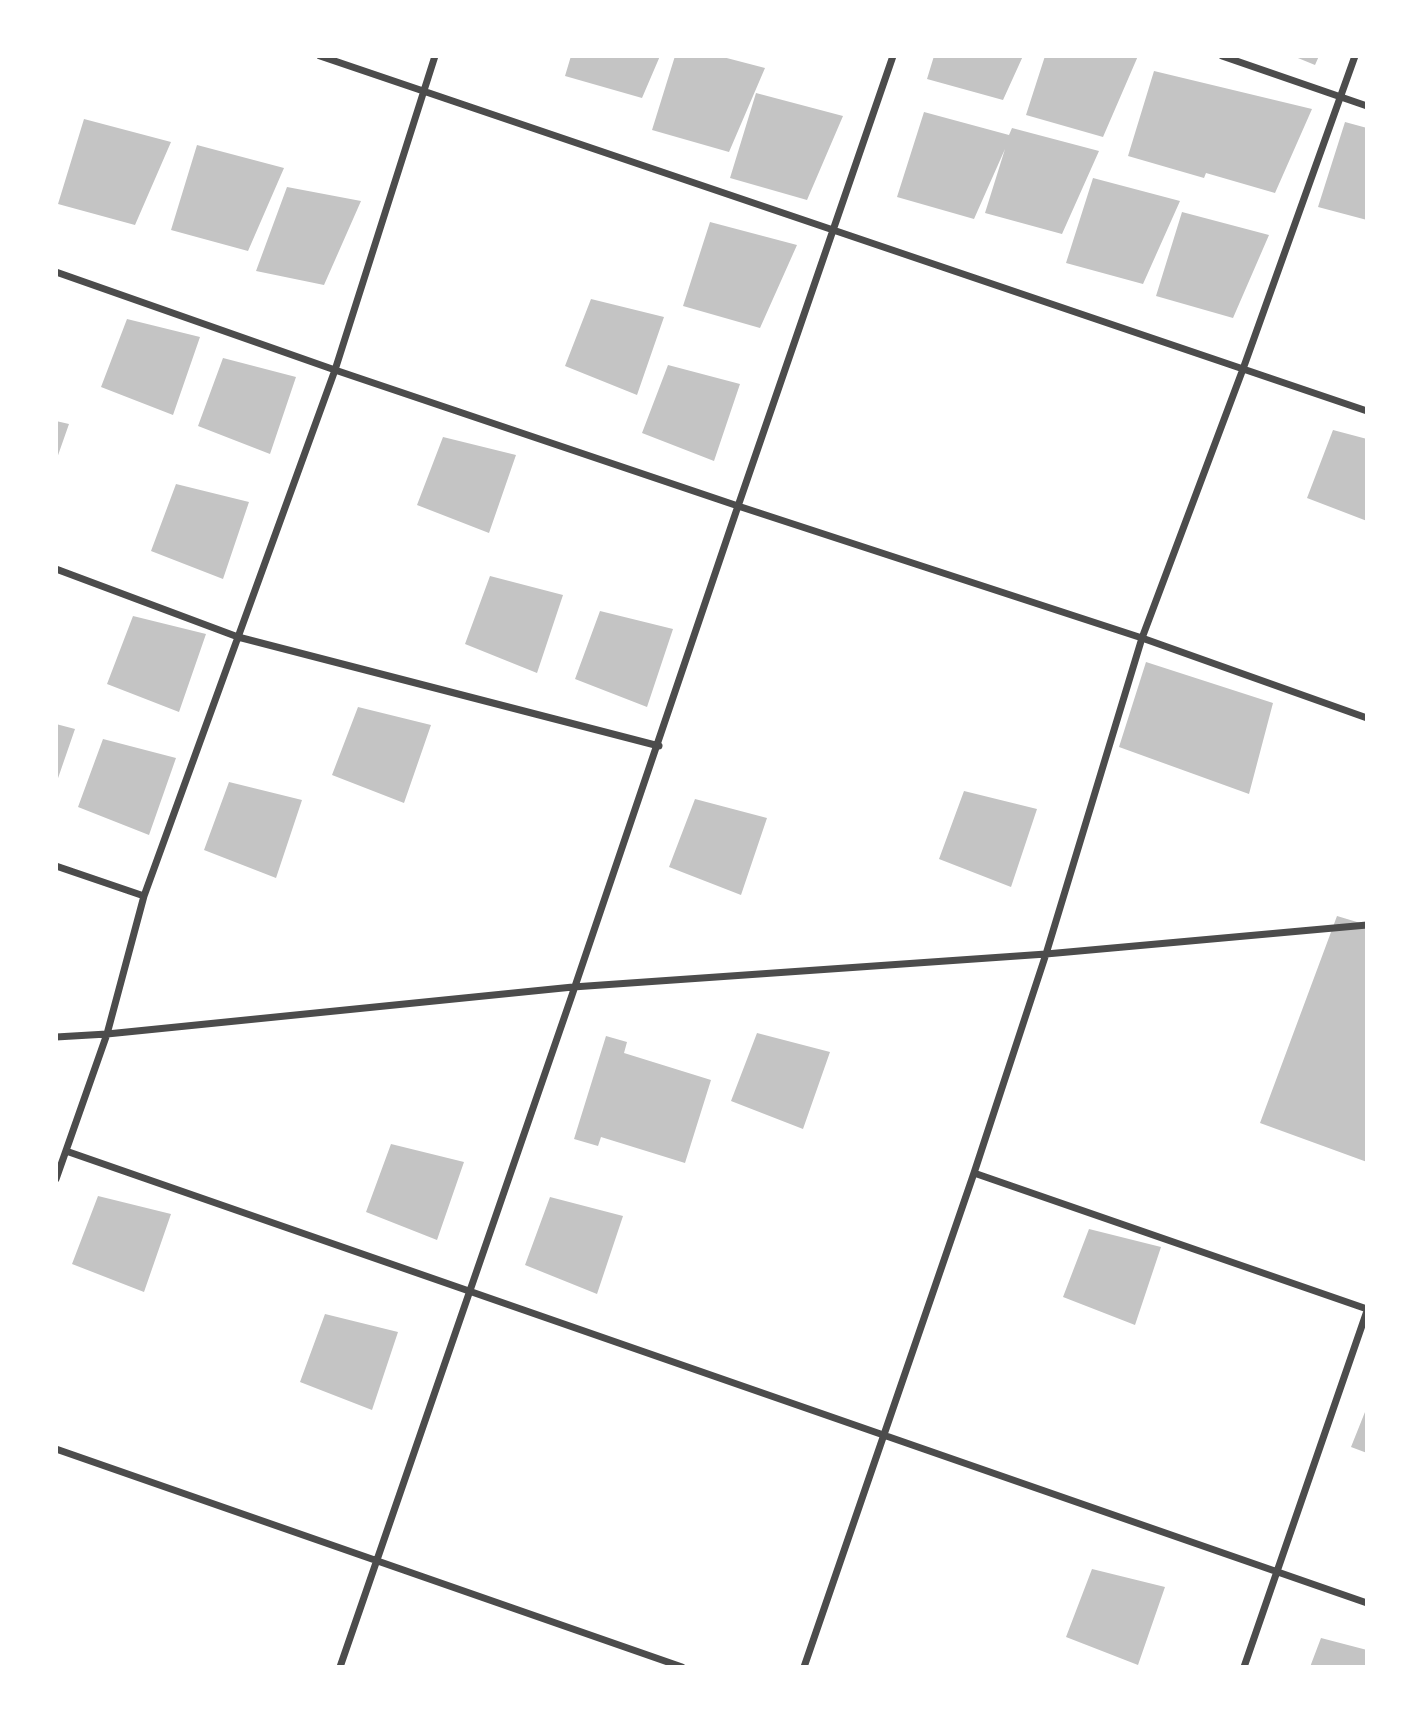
<!DOCTYPE html>
<style>
body{margin:0}
#map{position:relative;width:1423px;height:1723px;overflow:hidden;background:#fff;font-family:"DejaVu Sans",sans-serif}
canvas{display:block}
.frame{position:absolute;inset:0;border:58px solid #fff;pointer-events:none}
</style>
<div id="map">
<canvas width="1423" height="1723"></canvas>
<div class="frame"></div>
</div>
<script>
const ctx = document.querySelector('canvas').getContext('2d');
ctx.lineJoin = 'round';
function paint(path, color) { ctx.fillStyle = color; ctx.fill(path, 'evenodd'); }
function strokePath(path, color, width, dash) { ctx.strokeStyle = color; ctx.lineWidth = width; ctx.lineCap = dash ? 'butt' : 'round'; ctx.setLineDash(dash || []); ctx.stroke(path); }
const building = new Path2D(`
 M571 56H660L642 98 565 76Z
 M675 56H719L765 68 729 152 652 130Z
 M934 56H1023L1003 100 927 79Z
 M1045 56H1138L1103 137 1026 115Z
 M1293 56H1319L1315 65Z
 M1154 71 1312 109 1275 193 1206 173 1204 178 1128 156Z
 M756 93 843 116 807 200 730 178Z
 M924 112 1009 135 1012 128 1099 151 1062 234 985 213 1005 149 974 219 897 197Z
 M84 119 171 142 135 225 58 204Z
 M1345 122 1367 128V220L1318 207Z
 M197 145 284 168 248 251 171 230Z
 M1093 178 1180 201 1143 284 1066 263Z
 M287 187 361 201 324 285 256 271Z
 M1182 212 1269 235 1233 318 1156 296Z
 M710 222 797 245 760 328 683 306Z
 M591 299 664 317 637 395 565 366Z
 M127 319 200 337 173 415 101 387Z
 M223 358 296 377 270 454 198 426Z
 M668 365 740 384 714 461 642 433Z
 M56 421 69 424 56 461Z
 M1333 430 1367 439V521L1307 498Z
 M443 437 516 455 489 533 417 505Z
 M176 484 249 502 223 579 151 551Z
 M490 576 563 595 537 673 465 644Z
 M600 611 673 629 647 707 575 679Z
 M133 616 206 634 179 712 107 684Z
 M1146 662 1273 703 1249 794 1119 747Z
 M358 707 431 725 404 803 332 775Z
 M56 724 75 729 56 784Z
 M103 739 176 758 149 835 78 807Z
 M229 782 302 800 276 878 204 850Z
 M964 791 1037 809 1011 887 939 859Z
 M695 799 767 818 741 895 669 867Z
 M1337 916 1367 925V1162L1260 1123Z
 M757 1033 830 1052 803 1129 731 1101Z
 M606 1036 627 1042 624 1053 711 1080 685 1163 601 1137 598 1146 574 1139Z
 M391 1144 464 1162 437 1240 366 1212Z
 M98 1196 171 1214 144 1292 72 1264Z
 M550 1197 623 1216 597 1294 525 1265Z
 M1089 1229 1161 1247 1135 1325 1063 1297Z
 M325 1314 398 1332 372 1410 300 1382Z
 M1367 1407V1453L1351 1447Z
 M1092 1569 1165 1587 1138 1665 1066 1637Z
 M1321 1638 1367 1650V1667H1310Z`);
const minor = new Path2D(`
 M320 56 1367 411
 M1222 56 1367 106
 M56 272 335 370 738 506 1142 638 1367 718
 M56 569 238 637 659 746
 M56 866 144 896
 M56 1037 107 1034 573 987 1046 954 1367 925
 M66 1151 1367 1603
 M974 1173 1367 1309
 M56 1179 107 1034 144 896 335 370 435 56
 M56 1449 682 1667
 M340 1667C474 1281 607 896 737 509 788 358 842 208 893 56
 M804 1667 974 1173 1046 954 1142 638 1243 369 1355 56
 M1244 1667 1367 1311`);
paint(building, '#c4c4c4');
strokePath(minor, '#4c4c4c', 7);
</script>
